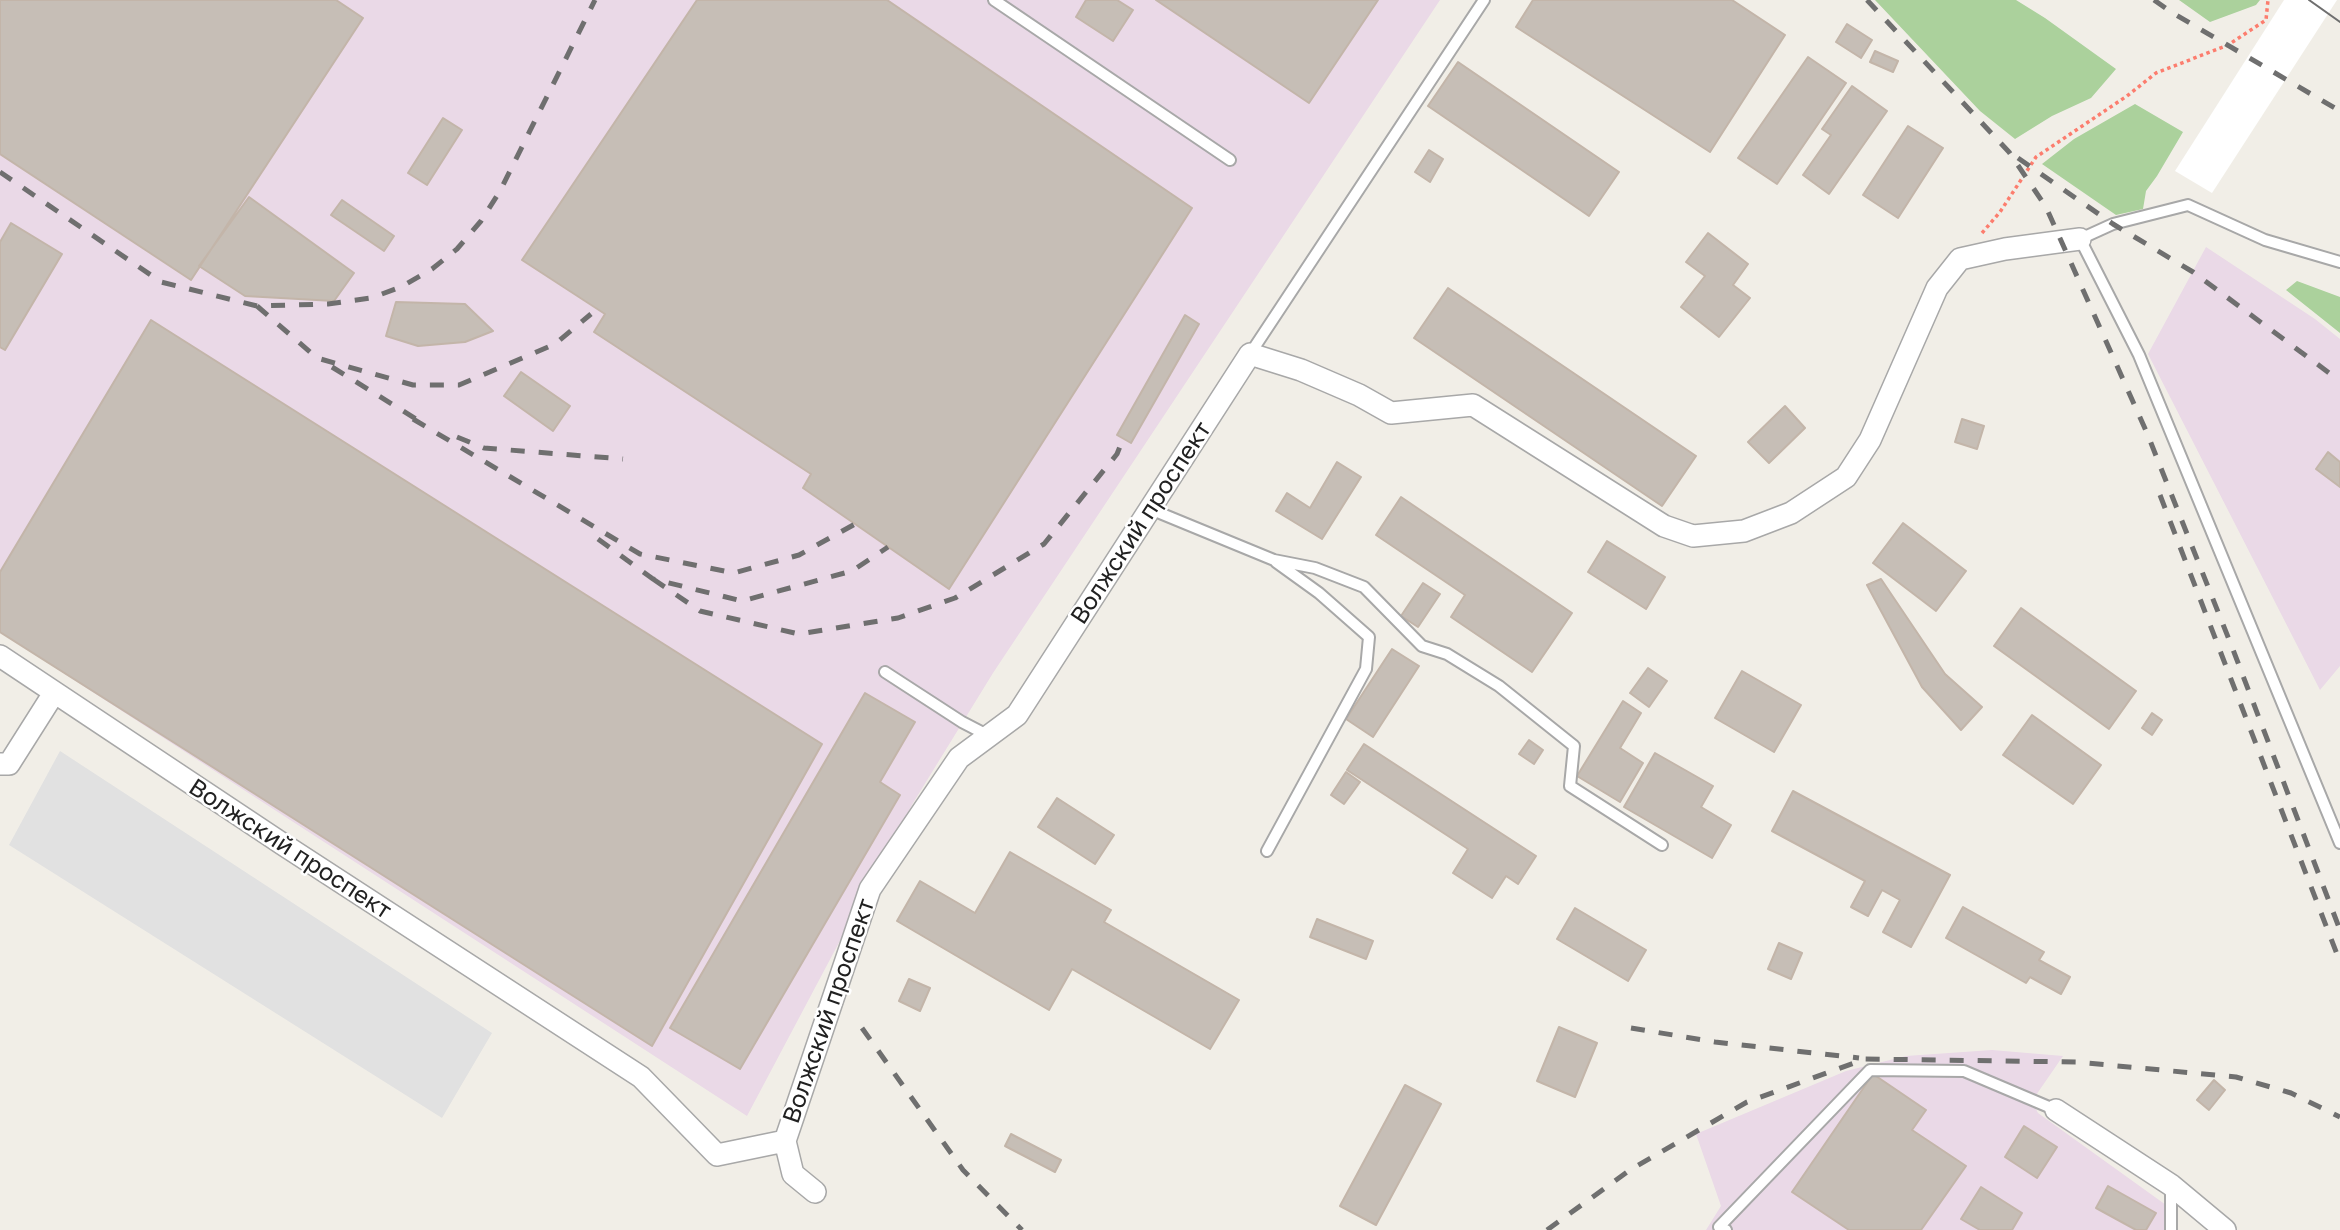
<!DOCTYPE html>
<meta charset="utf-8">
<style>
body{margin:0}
canvas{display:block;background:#f1eee7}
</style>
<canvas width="2340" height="1230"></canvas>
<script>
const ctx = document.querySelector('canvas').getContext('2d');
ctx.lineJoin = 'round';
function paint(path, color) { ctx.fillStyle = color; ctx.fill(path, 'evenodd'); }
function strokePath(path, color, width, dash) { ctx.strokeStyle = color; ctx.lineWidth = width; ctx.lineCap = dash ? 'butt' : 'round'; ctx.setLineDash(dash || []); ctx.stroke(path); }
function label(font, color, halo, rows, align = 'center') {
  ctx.font = font + ' "Golos Text",sans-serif'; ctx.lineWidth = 5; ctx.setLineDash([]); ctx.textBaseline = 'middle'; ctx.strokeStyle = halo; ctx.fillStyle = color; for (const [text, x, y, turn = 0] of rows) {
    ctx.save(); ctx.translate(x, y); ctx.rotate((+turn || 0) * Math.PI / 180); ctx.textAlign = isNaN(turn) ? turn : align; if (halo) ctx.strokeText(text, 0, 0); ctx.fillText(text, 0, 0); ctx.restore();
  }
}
const industrial = new Path2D(`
 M0 0H1440L993 673 913 803 747 1116 0 632Z
 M2206 247 2315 319 2340 339V666L2320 690 2148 354Z
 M1992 1050 2063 1056 2032 1101 2038 1113 2166 1205 2164 1230H1706L1721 1206 1696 1134 1846 1071 1906 1056Z`);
const forest = new Path2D(`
 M1875 0H2016L2045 18 2116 69 2091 98 2052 116 2015 139 1980 111Z
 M2179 0H2260L2256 5 2210 22Z
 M2135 104 2183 132 2157 176 2146 191 2143 209 2116 215 2042 164 2074 139Z
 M2297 281 2340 297V333L2286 290Z`);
const parking = new Path2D(`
 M60 751 492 1033 442 1118 9 845Z`);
const pier = new Path2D(`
 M2284 0H2337L2212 193 2175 171Z`);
const building = new Path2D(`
 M0 0H336L363 18 191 280 0 154Z
 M697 0H887L1192 208 949 589 803 488 811 474 594 332 605 314 522 260Z
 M1086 0H1117L1133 10 1113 41 1076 17Z
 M1156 0H1378L1309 103Z
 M1533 0H1732L1785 35 1710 152 1516 27Z
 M1847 24 1872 40 1861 58 1836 42Z
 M1875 51 1898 61 1893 72 1870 62Z
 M1808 57 1846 83 1777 184 1738 158Z
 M1458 62 1619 172 1589 216 1428 106Z
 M1852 86 1887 111 1829 194 1803 175 1831 135 1822 129Z
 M443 118 462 130 427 185 408 173Z
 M1908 126 1943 148 1898 218 1863 195Z
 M1429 150 1443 159 1430 182 1415 172Z
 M249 197 354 273 334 301 245 296 199 266Z
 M342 200 394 236 384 251 331 215Z
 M11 223 62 254 5 350 0 347V242Z
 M1708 233 1748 264 1733 285 1750 298 1719 337 1681 307 1705 276 1686 262Z
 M1448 288 1696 456 1662 506 1414 338Z
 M396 302 465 304 493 331 465 342 418 346 386 336Z
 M1185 315 1199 324 1131 443 1117 435Z
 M151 320 822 744 652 1046 0 632V572Z
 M521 372 570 406 553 431 504 396Z
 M1785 406 1805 428 1769 463 1748 442Z
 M1962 419 1984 426 1977 449 1955 442Z
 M2328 452 2340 462V487L2316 469Z
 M1337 462 1361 477 1322 539 1276 511 1287 493 1310 508Z
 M1401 497 1572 613 1532 672 1451 617 1465 595 1376 535Z
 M1903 523 1966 571 1936 611 1873 563Z
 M1607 541 1665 577 1646 609 1588 572Z
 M1881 579 1945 674 1982 707 1961 730 1922 687 1867 585Z
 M1423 583 1440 594 1418 627 1401 616Z
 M2021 608 2136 691 2109 729 1994 646Z
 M1392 649 1419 666 1373 737 1346 719Z
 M1648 668 1667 681 1649 707 1630 693Z
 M1742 671 1801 705 1774 752 1715 718Z
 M865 693 915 722 880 782 900 795 740 1069 670 1028Z
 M1623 701 1641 713 1620 748 1643 763 1620 802 1577 776Z
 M2152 713 2162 720 2152 735 2142 728Z
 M2032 715 2101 765 2073 804 2003 755Z
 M1529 740 1543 750 1534 764 1519 754Z
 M1364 744 1536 856 1518 884 1506 876 1492 898 1453 873 1468 849 1347 770Z
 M1655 753 1713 786 1701 807 1731 825 1712 858 1624 807Z
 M1346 772 1360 782 1344 804 1331 795Z
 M1793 791 1950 875 1911 947 1883 932 1900 900 1882 890 1868 916 1851 907 1865 881 1772 831Z
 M1057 798 1114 835 1095 864 1038 827Z
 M1010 852 1111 910 1104 922 1239 1000 1210 1049 1072 969 1049 1010 897 921 920 881 975 913Z
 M1963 907 2044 952 2039 960 2070 977 2061 994 2030 977 2026 983 1946 938Z
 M1575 908 1646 950 1628 981 1557 939Z
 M1317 919 1373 941 1366 959 1310 937Z
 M1779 943 1802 953 1791 979 1768 969Z
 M909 979 930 988 920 1011 899 1001Z
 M1559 1027 1597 1043 1575 1097 1537 1081Z
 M1873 1074 1926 1110 1912 1130 1966 1166 1921 1230H1849L1792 1192Z
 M2214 1080 2225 1090 2209 1110 2197 1100Z
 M1405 1085 1441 1104 1376 1225 1340 1206Z
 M2024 1126 2057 1147 2037 1178 2005 1157Z
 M1011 1134 1061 1160 1055 1172 1005 1146Z
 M2108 1186 2156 1213 2146 1230H2136L2096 1208Z
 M1981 1187 2022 1213 2012 1230H1980L1961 1219Z`);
const path = new Path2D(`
 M1982 233 2000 212 2036 157 2127 96 2156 73 2228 45 2266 20 2268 0`);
const service = new Path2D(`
 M994 0 1230 160
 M2340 262 2265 240 2188 205 2113 224 2080 239 2139 355 2340 843
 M1250 354 1484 0
 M1150 509 1274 560 1315 568 1364 587 1422 646 1447 654 1499 686 1574 746 1570 786 1662 845
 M885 672 962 722 989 736
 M1267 851 1366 669 1369 637 1319 593 1276 562
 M1726 1230 1719 1227 1870 1070 1964 1071 2056 1110
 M2171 1230V1188`);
const minor = new Path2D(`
 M0 656 284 845 641 1077 717 1155 785 1141 870 889 959 758 1017 715 1250 354 1301 370 1359 395 1391 413 1473 405 1664 526 1693 536 1744 531 1791 513 1846 477 1870 440 1937 288 1960 259 2005 249 2080 239
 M0 764H9L54 693
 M2056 1110 2171 1185 2225 1230
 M785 1141 793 1174 815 1192`);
const tram = new Path2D(`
 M2309 0 2340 22`);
const rail = new Path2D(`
 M1867 0 2009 152 2046 207 2147 433 2232 647 2340 930
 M2154 0 2171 12 2340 111
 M2018 158 2113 224 2193 272 2340 381
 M0 172 161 282 257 306 328 304 371 298 401 287 432 269 457 249 481 221 500 191 595 0
 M257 306 317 358 413 385H459L555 344 591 314
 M332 367 421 422
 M413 419 640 554 734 573 799 555 855 524
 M457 437 484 448 623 459
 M2160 495 2340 962
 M598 539 653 579 742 601 852 571 888 547
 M653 579 700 611 799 634 898 618 955 598 1044 544 1117 454 1123 439
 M862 1028 963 1170 1022 1230
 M1631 1028 1715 1042 1859 1058
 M1547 1230 1630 1170 1747 1102 1865 1059 2076 1062 2236 1077 2291 1093 2340 1117`);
const streetNames = [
 ["Волжский проспект",1141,523,-57],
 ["Волжский проспект",290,849,33],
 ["Волжский проспект",829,1011,-71]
];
paint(industrial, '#ead9e7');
paint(forest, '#abd19c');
paint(parking, '#e1e1e1');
paint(pier, '#fff');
paint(building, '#c6beb6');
strokePath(building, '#c3b5a9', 2);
strokePath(service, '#a8a8a8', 14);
strokePath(minor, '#a8a8a8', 24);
strokePath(path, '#fc7d6e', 3.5, [3.5, 3.5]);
strokePath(service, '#fff', 10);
strokePath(minor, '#fff', 21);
strokePath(tram, '#6f6f6f', 2);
strokePath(rail, '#6f6f6f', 5, [14, 14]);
label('24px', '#212121', '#fff', streetNames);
</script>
